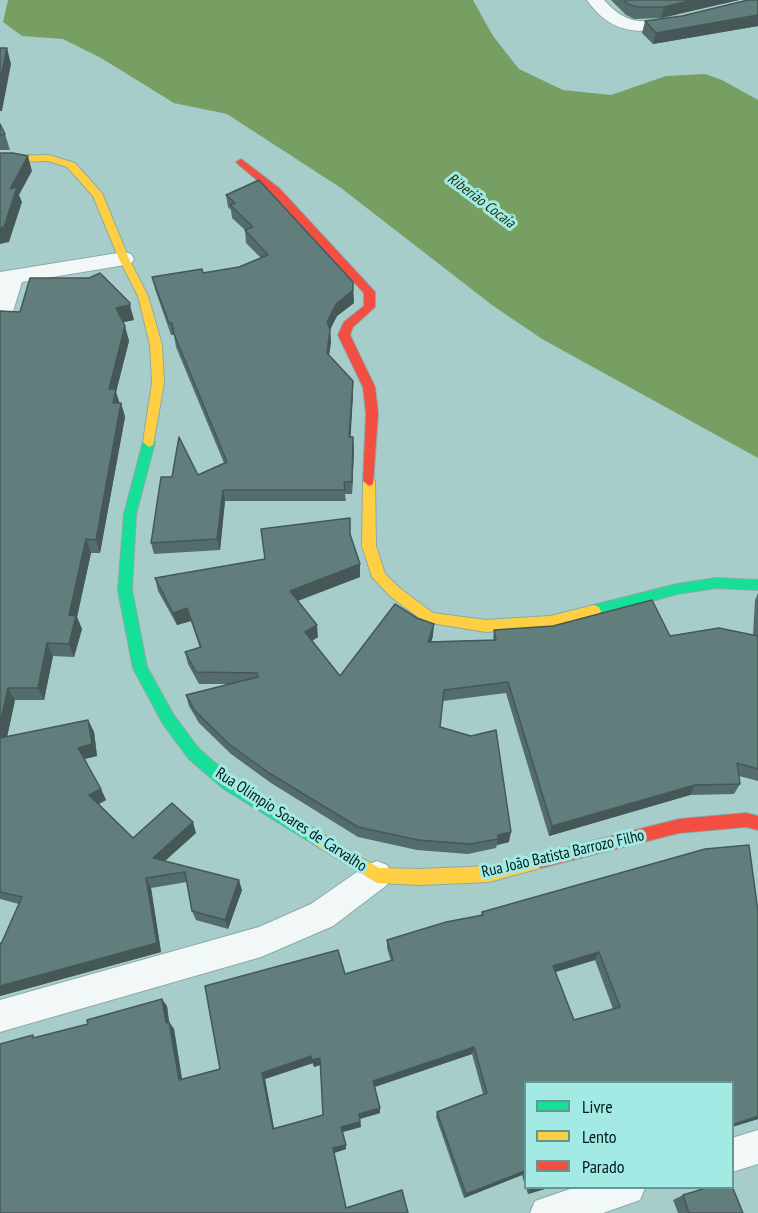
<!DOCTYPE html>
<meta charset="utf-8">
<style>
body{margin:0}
#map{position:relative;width:758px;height:1213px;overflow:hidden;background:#a6cdca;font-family:"PT Sans Narrow",sans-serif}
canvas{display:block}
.legend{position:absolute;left:524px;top:1081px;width:210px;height:108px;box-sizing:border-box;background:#a3eae5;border:2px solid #629794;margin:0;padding:8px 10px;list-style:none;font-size:18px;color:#001b1a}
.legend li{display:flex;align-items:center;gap:12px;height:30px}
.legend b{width:30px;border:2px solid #629794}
</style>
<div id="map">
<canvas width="758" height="1213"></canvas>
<ul class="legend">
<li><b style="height:8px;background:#16e098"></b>Livre</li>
<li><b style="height:8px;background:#ffcf43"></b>Lento</li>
<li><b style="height:8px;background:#f24e42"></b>Parado</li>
</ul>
</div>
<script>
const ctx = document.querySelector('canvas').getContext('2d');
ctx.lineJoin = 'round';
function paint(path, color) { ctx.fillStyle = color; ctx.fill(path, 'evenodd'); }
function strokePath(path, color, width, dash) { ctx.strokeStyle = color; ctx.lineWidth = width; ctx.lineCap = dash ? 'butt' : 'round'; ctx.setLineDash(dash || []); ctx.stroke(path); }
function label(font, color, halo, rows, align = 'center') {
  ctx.font = font + ' "PT Sans Narrow",sans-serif'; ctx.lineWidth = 6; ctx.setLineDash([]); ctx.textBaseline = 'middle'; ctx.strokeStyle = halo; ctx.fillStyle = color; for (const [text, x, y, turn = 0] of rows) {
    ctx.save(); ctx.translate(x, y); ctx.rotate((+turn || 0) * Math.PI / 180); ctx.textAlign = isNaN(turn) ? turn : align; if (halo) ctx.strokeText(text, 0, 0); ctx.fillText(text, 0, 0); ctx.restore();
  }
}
const water = new Path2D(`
 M8 0H473L493 36 519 69 563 90 611 95 666 76 705 74 722 80 758 100V458L542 339 492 305 341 188 227 114 174 103 101 58 63 39 22 36 3 22Z`);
const street = new Path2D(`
 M587 0H604C627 26 644 24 676 16L684 21 682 25C642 34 613 37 587 0Z
 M124 252 131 254 134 259 131 264 22 282 11 318 7 323 0 325V272Z
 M377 861 387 865 392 875 387 885 333 926 261 957 0 1032V1000L259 927 311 904 367 865Z
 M758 1130V1164L732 1172V1138Z
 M573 1188H645L640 1200 603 1213H530L535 1201Z`);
const fast = new Path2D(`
 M149 437 155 442 136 514 132 590 147 667 173 714 199 749 234 779 328 837 331 842 328 847 323 849 318 847 224 789 189 759 163 724 133 668 118 590 124 514 143 442Z
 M716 578 758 580V590L716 588 677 594 594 617 589 615 587 611 589 607 594 605 677 584Z`);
const slow = new Path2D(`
 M49 155 75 163 102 193 129 259 148 296 162 345 164 383 153 445 149 447 143 442 152 383 150 345 138 296 119 259 93 196 67 167 48 161 0 162V156Z
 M369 476 375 481 376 546 385 574 401 589 433 613 486 620 550 616 594 605 599 607 601 611 599 615 550 628 486 632 425 622 391 597 372 577 362 546 363 481Z
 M323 835 379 868 420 869 489 866 541 854 547 856 549 861 547 866 541 868 489 882 420 885 377 883 318 847 315 842 318 837Z`);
const jam = new Path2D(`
 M241 159 279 188 375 292V307L353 327 350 335 375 387 378 413 373 484 369 486 363 481 366 413 363 387 338 335 344 322 364 306V293L271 192 238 164 236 162Z
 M746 813 758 816V830L746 827 679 833 541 868 535 866 533 861 535 856 541 854 679 819Z`);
const wall = new Path2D(`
 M611 0H739L661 18 634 19 626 15Z
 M758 0V26L653 44 642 33 645 21 682 16Z
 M0 124 5 134 10 150H0Z
 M226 195 354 303 337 316 330 329 331 342 329 356 353 381V394L350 437 354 449 352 494H345L346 501H225L220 550 154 554 151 543 172 477 198 475 224 463 176 347 174 335H171L155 289 152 277 203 273 239 267 261 258 246 243 245 230 232 218 231 210 228 207Z
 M0 311 134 320 123 322 129 341 116 392 119 403H121L125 417 100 553H91L77 617 82 629 74 657 53 656 44 700H15L7 737 88 720 94 732 97 756 85 759 106 800 99 804 133 838 196 833 165 861 242 890 228 929 196 920 192 911 187 882 151 888 161 952 0 996V943L1 944 19 904 0 899Z
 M350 534 360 577 298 601 318 637 312 641 340 676 433 636 431 642 493 640 494 630 670 636 753 635 755 600 758 593V781L739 776 740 784 734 794 690 795 549 836 506 693 443 701 440 727 509 842 497 845 496 848 468 854 417 850 358 837 271 783 231 754 199 723 189 706 186 695 229 684H199L188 664 185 652 200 648 191 621 177 625 158 591 155 578 265 559Z
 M705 849 758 1119 732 1127V1083H525V1186L522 1175 464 1198 436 1117 437 1112 483 1094 472 1054 375 1087 380 1108V1113L360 1119 361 1127 343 1132 346 1149 334 1153 346 1208 0 1213 36 1037 167 1006 169 1022 174 1029 182 1079 220 1069 345 974 391 961 387 948V940L481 915 482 912ZM595 960 613 1009 574 1020 555 972ZM313 1063 314 1067 321 1065 323 1115 274 1128 265 1079Z
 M526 1188H548L528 1194Z
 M683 1195 743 1213H678L673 1200Z`);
const shadedWall = new Path2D(`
 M693 0H739L661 18 664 7Z
 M758 15V26L653 44 656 33Z
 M7 48 11 64 2 111H0V81Z
 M28 156 32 171 19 195 22 202 9 242 0 244V228L10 189Z
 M353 282 354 303 337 316 328 334 327 322 336 304Z
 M130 305 134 320 120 323 116 308Z
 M125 326 129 341 116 392 120 404 117 417 109 389Z
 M330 329 331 342 327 366V353Z
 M353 381V394L350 449 349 437Z
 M121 403 125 417 100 553 96 540Z
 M353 437 354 449 352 494V482Z
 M223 490 225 501 220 550 217 539Z
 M86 539 91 553 77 617 82 629 74 657 69 644V615Z
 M360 564V577L291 603 290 591Z
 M187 608 191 621 177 625 173 613Z
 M434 624 433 636 427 654 428 642Z
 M317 625 318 637 306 644 305 632Z
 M47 643 53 656 44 700 38 688Z
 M8 688 15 700 4 751 0 745V724Z
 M88 720 94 732 97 756 84 759 78 748Z
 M695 785 690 795 549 836 552 826Z
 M101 789 106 800 95 806 89 795Z
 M193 822 196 833 157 868 153 858Z
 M511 832 509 842 497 845 498 839V835Z
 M146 878 151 888 161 952 0 996V986Z
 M239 880 242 890 228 929 225 920Z
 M599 952 595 960 549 974 553 966Z
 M162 999 167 1006 170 1030 166 1023Z
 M169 1022 174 1029 183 1086 179 1080Z
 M474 1047 472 1054 374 1087 373 1081Z
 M311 1056 313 1063 265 1079 275 1134 273 1129 262 1073Z
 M320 1058 322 1064 314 1067 312 1060Z
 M380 1108V1113L359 1119V1114Z
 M758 1116V1119L732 1127V1125Z
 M360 1122 361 1127 342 1132 341 1127Z
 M346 1145V1149L334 1153 333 1148Z
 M525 1171 522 1175 464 1198 466 1194Z
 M540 1188H548L528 1194 531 1190Z`);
const building = new Path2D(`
 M624 0H693L664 7H637L628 4Z
 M748 0H758V15L656 33 645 21 682 16Z
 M0 48H7L0 81Z
 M0 124 5 134 0 135Z
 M0 153H13L28 156 10 189 17 187 4 227 0 228Z
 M259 180 353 282V290L336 304 327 322 330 329 327 353 353 381 349 437H353L352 482H344L345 490H223L217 539 151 543 161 477H172L179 437 198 475 227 462 174 334 172 323H169L152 277 202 269 203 273 239 267 268 255 245 230 253 227 230 205 235 203 226 195Z
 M100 273 130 303V305L116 308 125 326 109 389H116L113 403H121L96 540 86 539 69 615 76 616 69 644 47 643 38 688H8L0 724V311L20 312 30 278H89Z
 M350 518V534L360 564 290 591 317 625 305 632 340 676 395 604 417 618 434 624 428 642 496 640 494 630 553 626 652 600 670 636 719 628 758 636V769L737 763 740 784 695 785 552 826 508 682 444 690 440 727 471 736 496 730 511 832 498 835V839L470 844 418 840 358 827 269 773 229 744 195 711 186 695 258 677 257 673 196 672 185 652 201 647 187 608 173 613 155 578 265 559 261 529Z
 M88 720 92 744 78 748 101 789 89 795 133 838 172 803 193 822 153 858 239 880 225 920 192 911 185 872 146 878 157 943 0 986V943L1 944 22 897 0 892V738Z
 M749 845 758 912V1116L732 1125V1083H525V1171L466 1194 437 1112 487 1093 474 1047 373 1081 380 1108 359 1114 360 1122 341 1127 346 1145 333 1148 346 1208 402 1190 408 1213H0V1044L33 1035V1038L88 1024 87 1020 162 999 166 1023 169 1022 179 1080 220 1069 205 986 338 950 345 974 393 960 387 940 446 922 483 915 482 912 705 849ZM599 952 620 1007 574 1020 553 966ZM311 1056 312 1060 320 1058 323 1115 273 1129 262 1073Z
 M732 1186 743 1213H689L683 1195 706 1188H732Z
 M531 1188H540L531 1190Z`);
const farWaternames = [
 ["Riberião Cocaia",481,201,37]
];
const streetNames = [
 ["Rua Olímpio Soares de Carvalho",291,820,33],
 ["Rua João Batista Barrozo Filho",563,854,-13]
];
paint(water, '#779e63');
strokePath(street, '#8baaa8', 2);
strokePath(fast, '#8baaa8', 2);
strokePath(slow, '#8baaa8', 2);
strokePath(jam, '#8baaa8', 2);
paint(street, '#f2f8f7');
paint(fast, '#16e098');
paint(slow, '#ffcf43');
paint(jam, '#f24e42');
paint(wall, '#546c6b');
paint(shadedWall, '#455857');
paint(building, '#627e7c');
strokePath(building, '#455857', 1.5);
label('italic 15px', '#20300d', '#a3eae5', farWaternames);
label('16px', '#001b1a', '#a3eae5', streetNames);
</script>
